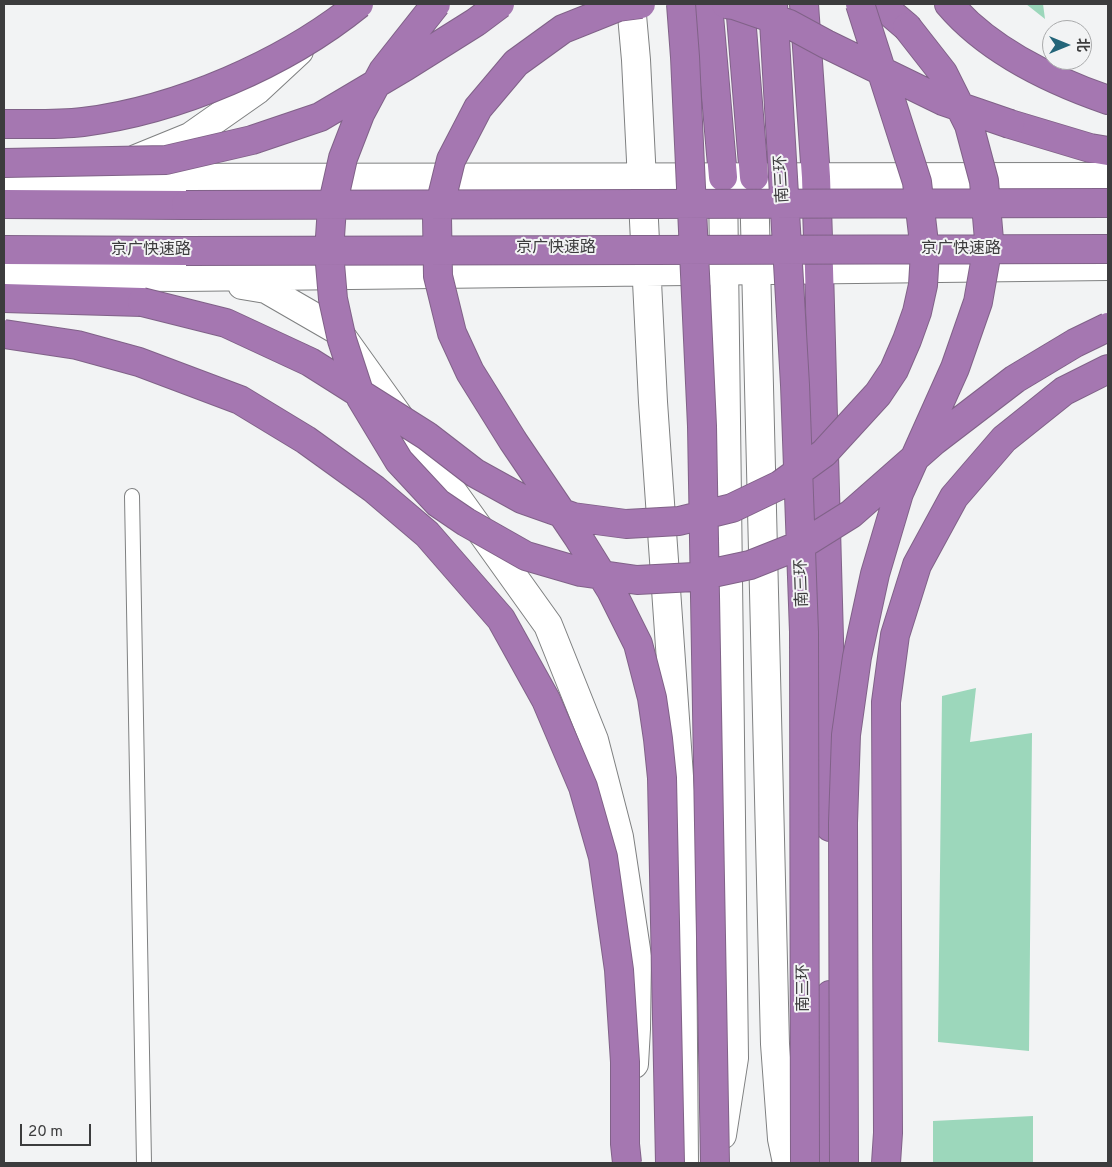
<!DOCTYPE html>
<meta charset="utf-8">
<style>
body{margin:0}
#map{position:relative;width:1112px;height:1167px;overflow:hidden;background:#f2f3f4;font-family:Overpass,"Noto Sans SC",sans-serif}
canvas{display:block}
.frame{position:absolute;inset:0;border:5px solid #3c3c3d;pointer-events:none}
.north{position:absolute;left:1042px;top:20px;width:50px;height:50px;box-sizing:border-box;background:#f2f3f4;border:1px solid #a9aaab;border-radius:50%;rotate:90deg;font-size:14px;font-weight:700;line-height:20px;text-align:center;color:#3c3c3d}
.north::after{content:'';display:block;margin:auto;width:18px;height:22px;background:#246579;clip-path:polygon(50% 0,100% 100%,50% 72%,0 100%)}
.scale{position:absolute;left:20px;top:1124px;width:71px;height:22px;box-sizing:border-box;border:2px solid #3c3c3d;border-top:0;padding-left:6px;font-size:15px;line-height:18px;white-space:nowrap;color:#3c3c3d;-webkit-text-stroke:4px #f2f3f4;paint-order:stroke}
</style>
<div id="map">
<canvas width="1112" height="1167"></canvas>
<div class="frame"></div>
<div class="north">北</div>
<div class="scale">20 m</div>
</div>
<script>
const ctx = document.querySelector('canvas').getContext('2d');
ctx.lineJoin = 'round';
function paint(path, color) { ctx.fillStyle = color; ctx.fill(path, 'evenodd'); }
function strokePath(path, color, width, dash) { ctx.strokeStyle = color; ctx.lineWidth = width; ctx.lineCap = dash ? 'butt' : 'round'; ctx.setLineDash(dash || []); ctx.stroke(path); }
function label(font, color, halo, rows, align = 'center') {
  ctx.font = font + ' Overpass,"Noto Sans SC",sans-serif'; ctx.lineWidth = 4; ctx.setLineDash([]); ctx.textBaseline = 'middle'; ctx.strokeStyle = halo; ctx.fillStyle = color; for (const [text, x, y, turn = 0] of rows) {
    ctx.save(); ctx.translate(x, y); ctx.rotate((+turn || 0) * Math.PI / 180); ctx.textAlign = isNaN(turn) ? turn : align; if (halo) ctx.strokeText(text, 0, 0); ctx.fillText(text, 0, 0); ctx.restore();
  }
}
const green = new Path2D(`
 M1026 4H1043L1045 19Z
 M976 688 970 742 1032 733 1029 1051 938 1042 942 696Z
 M1033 1116V1163H933V1121Z`);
const lane = new Path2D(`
 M132 496 144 1163`);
const street = new Path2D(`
 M754 181 775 1044 782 1139 787 1163
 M722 1135 734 1058 723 181`);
const secondary = new Path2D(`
 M631 4 636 60 653 402 681 805 684 1163
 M136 159 190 137 257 90 299 51
 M4 178 1108 177
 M4 276 183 277 1108 266
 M242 285 266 289 337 330 548 625 594 740 619 837 637 956 636 1029 634 1064`);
const highway = new Path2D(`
 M708 4 723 177
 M740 4 754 177
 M804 4 816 177 819 269 831 713 830 827
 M880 4 907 27
 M949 4C989 51 1050 80 1108 100
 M1010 124 1090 148 1108 151
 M4 204 186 205
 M4 250 186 251
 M4 298 142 302
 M830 1163V995
 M886 1163 888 1133 886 702 895 635 917 565 954 497 1004 439 1064 391 1108 369`);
const highwayBridge = new Path2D(`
 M436 4 383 71 360 114 343 158 332 207 329 252 333 299 342 340 361 398 399 461 438 503 466 522 526 556 581 572 637 580 694 577 750 565 803 544 851 514 934 441 1015 379 1075 343 1108 327
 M641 4 618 7 563 29 516 63 478 108 451 160 437 217 438 276 452 333 470 372 513 441 578 537 611 590 638 644 652 698 658 739 662 778 670 1163
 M681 4 685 57 702 426 715 1163
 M726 4 734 5 789 24 826 44 943 101 1010 124
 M773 4 795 385 804 632 805 1163
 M4 124C30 124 57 125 83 122 178 110 285 64 359 4
 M4 163 166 160 252 140 320 117 406 66 476 22 500 4
 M186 205 1108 203
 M186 251 1108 249
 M142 302 226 323 310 362 427 436 475 473 522 499 573 517 626 524 679 521 732 508 780 485 824 453 878 394 894 370 907 340 917 312 923 285 925 252 917 182 860 4
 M4 334 77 345 139 362 240 400 306 440 374 489 427 534 501 619 546 700 583 787 603 857 619 970 625 1062V1144L627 1163
 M844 1163 843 823 846 735 857 657 875 574 899 493 955 368 978 302 989 240 984 181 969 125 943 73 907 27`);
const streetNames = [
 ["南三环",783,179,-93],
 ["京广快速路",556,249],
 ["京广快速路",961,250],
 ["京广快速路",151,251],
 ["南三环",803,583,-92],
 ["南三环",805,988,-90]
];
paint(green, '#9cd7bb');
strokePath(lane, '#7f8081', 16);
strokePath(street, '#7f8081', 30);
strokePath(secondary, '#7f8081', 30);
strokePath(highway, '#806288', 30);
strokePath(lane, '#fff', 14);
strokePath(street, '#fff', 28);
strokePath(secondary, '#fff', 28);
strokePath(highway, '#a577b1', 28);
strokePath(highwayBridge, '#806288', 30, []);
strokePath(highwayBridge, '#a577b1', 28);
label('16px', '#3c3c3d', '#f2f3f4', streetNames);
</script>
